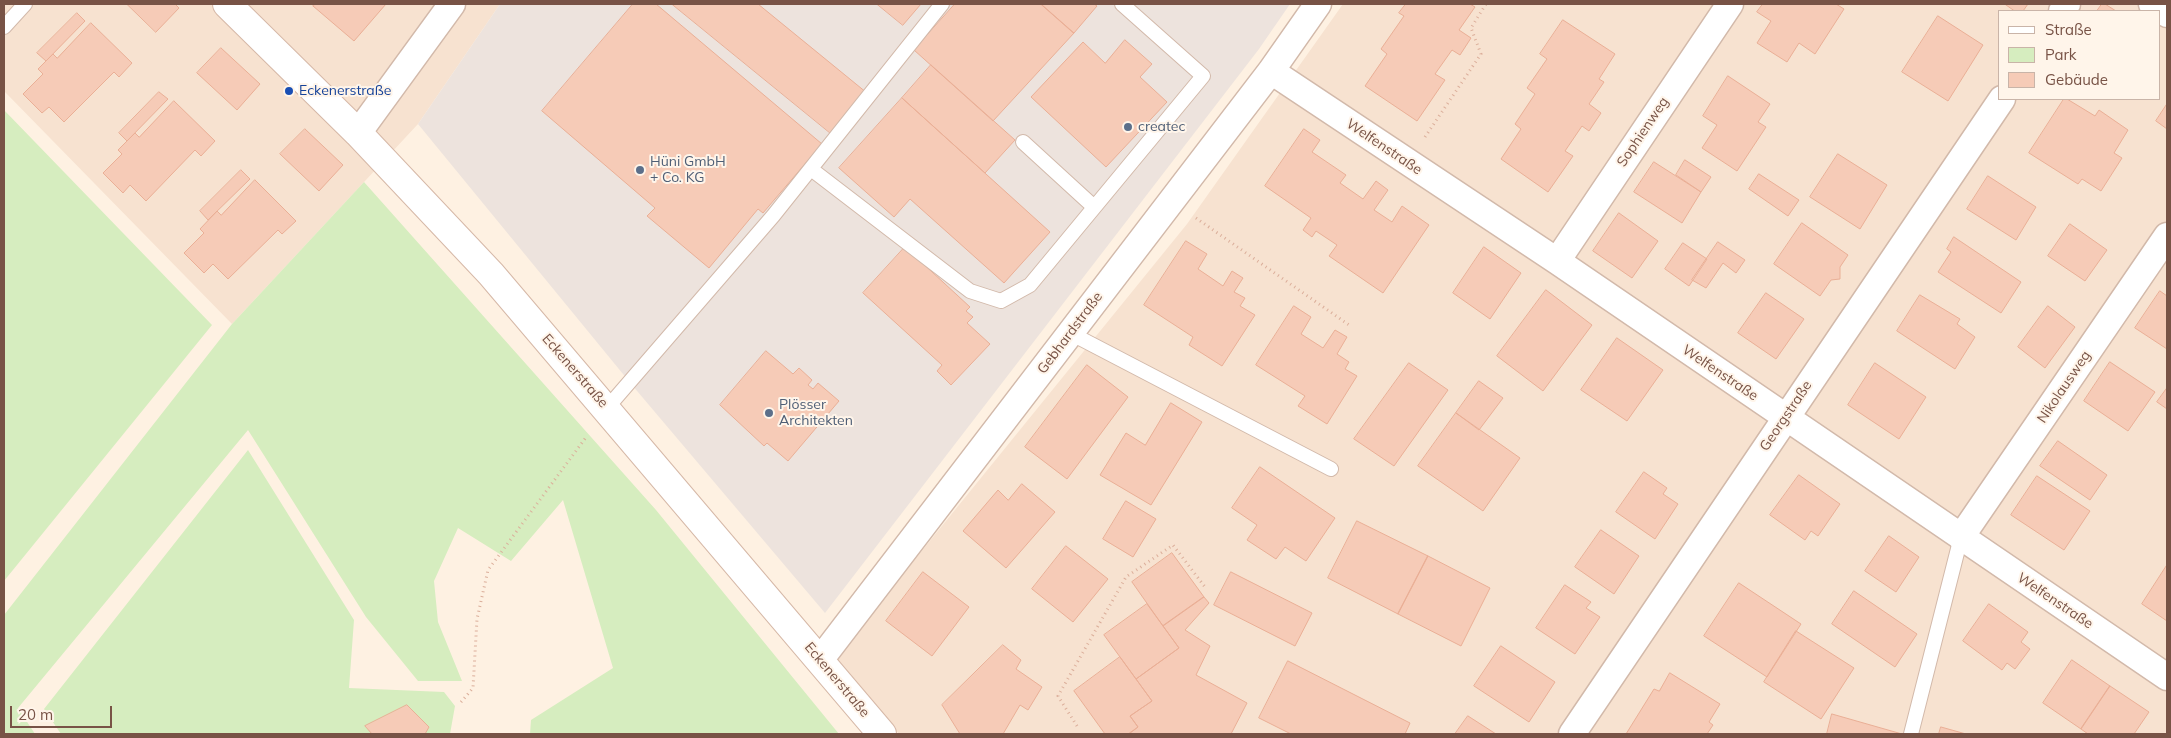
<!DOCTYPE html>
<meta charset="utf-8">
<style>
body{margin:0}
#map{position:relative;width:2171px;height:738px;overflow:hidden;background:#fef1e2;font-family:Mulish,sans-serif}
canvas{display:block}
.frame{position:absolute;inset:0;border:5px solid #785346;pointer-events:none}
.legend{position:absolute;left:1998px;top:10px;width:162px;height:90px;box-sizing:border-box;background:#fff5ea;border:1px solid #c9b4a8;margin:0;padding:6px 9px;list-style:none;font-size:15px;color:#785346}
.legend li{display:flex;align-items:center;gap:10px;height:25px}
.legend b{width:25px;border:1px solid #c9b4a8}
.scale{position:absolute;left:10px;top:706px;width:102px;height:22px;box-sizing:border-box;border:2px solid #785346;border-top:0;padding-left:6px;font-size:15px;line-height:18px;white-space:nowrap;color:#785346;-webkit-text-stroke:4px #fff5ea;paint-order:stroke}
</style>
<div id="map">
<canvas width="2171" height="738"></canvas>
<div class="frame"></div>
<ul class="legend">
<li><b style="height:6px;background:#fff"></b>Straße</li>
<li><b style="height:14px;background:#d6edbf"></b>Park</li>
<li><b style="height:14px;background:#f6cbb7"></b>Gebäude</li>
</ul>
<div class="scale">20 m</div>
</div>
<script>
const ctx = document.querySelector('canvas').getContext('2d');
ctx.lineJoin = 'round';
function paint(path, color) { ctx.fillStyle = color; ctx.fill(path, 'evenodd'); }
function strokePath(path, color, width, dash) { ctx.strokeStyle = color; ctx.lineWidth = width; ctx.lineCap = dash ? 'butt' : 'round'; ctx.setLineDash(dash || []); ctx.stroke(path); }
function label(font, color, halo, rows, align = 'center') {
  ctx.font = font + ' Mulish,sans-serif'; ctx.lineWidth = 4; ctx.setLineDash([]); ctx.textBaseline = 'middle'; ctx.strokeStyle = halo; ctx.fillStyle = color; for (const [text, x, y, turn = 0] of rows) {
    ctx.save(); ctx.translate(x, y); ctx.rotate((+turn || 0) * Math.PI / 180); ctx.textAlign = isNaN(turn) ? turn : align; if (halo) ctx.strokeText(text, 0, 0); ctx.fillText(text, 0, 0); ctx.restore();
  }
}
const residential = new Path2D(`
 M4 4H500L418 124 232 324 4 91Z
 M1343 4H2167V734H899L834 659 1187 224ZM2000 11H2160V99H2000Z`);
const industrial = new Path2D(`
 M500 4H1290L1259 49 825 613 632 385 418 124Z`);
const green = new Path2D(`
 M4 110 212 325 4 581Z
 M364 182 656 510 839 734H530L531 720 613 668 563 500 511 561 458 528 434 581 438 622 462 681H418L366 617 248 430 18 708 35 734H4V615L232 324Z
 M248 450 354 620 349 688 444 692 455 706 450 734H61L44 709Z`);
const building = new Path2D(`
 M127 4H175L179 8 156 32Z
 M316 4H386L354 41 313 6Z
 M633 4H656L822 144 763 213 758 209 709 268 647 216 655 208 542 111Z
 M672 4H758L867 93 833 135Z
 M877 4H921L903 25Z
 M955 4H1041L1074 33 993 121 914 50Z
 M1041 4H1094L1097 6 1074 33Z
 M1406 4H1470L1475 7 1459 30 1471 38 1460 55 1452 50 1435 74 1445 80 1417 121 1365 86 1387 54 1381 49 1404 16 1399 13Z
 M1763 4H1836L1844 9 1815 54 1799 43 1787 62 1757 43 1771 21 1757 12Z
 M2005 4H2028L2023 11H2015Z
 M2102 4H2105L2116 11H2097Z
 M77 13 85 21 46 61 37 53Z
 M1938 16 1983 45 1948 101 1902 72Z
 M1563 20 1615 54 1599 79 1604 82 1589 104 1601 113 1589 131 1582 126 1565 151 1573 156 1548 192 1501 159 1521 129 1515 124 1535 94 1527 88 1547 59 1540 54Z
 M91 23 132 63 119 77 114 72 64 122 49 107 42 113 23 94 43 74 38 69 53 54 57 58Z
 M1125 40 1152 64 1140 77 1167 102 1106 167 1031 97 1083 42 1105 63Z
 M221 48 260 84 237 110 197 73Z
 M931 65 1015 140 985 173 902 98Z
 M1728 76 1770 104 1758 122 1766 127 1737 171 1702 148 1717 125 1703 116Z
 M159 92 168 99 127 141 119 133Z
 M902 98 1050 232 1004 283 910 199 894 217 839 168Z
 M2064 99H2067L2095 116 2099 110 2128 130 2114 153 2122 158 2101 191 2082 179 2078 184 2029 153Z
 M174 101 215 141 201 156 195 150 146 201 130 185 123 193 103 173 122 154 118 150 135 133 139 137Z
 M2167 104V129L2156 121Z
 M305 129 343 165 319 191 280 154Z
 M1304 129 1320 140 1312 152 1346 175 1340 183 1363 199 1376 181 1388 190 1374 210 1392 222 1402 206 1429 225 1383 293 1329 256 1337 245 1316 231 1312 237 1303 230 1311 218 1265 186Z
 M1838 154 1887 185 1860 229 1810 197Z
 M1685 160 1711 177 1701 192 1676 175Z
 M1654 162 1701 192 1682 223 1634 192Z
 M241 170 250 179 208 220 200 211Z
 M1759 174 1799 200 1788 216 1749 189Z
 M1988 176 2036 207 2016 240 1967 209Z
 M255 180 296 221 282 234 278 230 228 279 213 264 204 273 184 253 204 233 200 229 217 211 221 215Z
 M1619 213 1658 241 1632 278 1593 251Z
 M1802 223 1848 255 1840 267V279L1831 280 1820 296 1774 264Z
 M2070 224 2107 250 2085 281 2048 256Z
 M1954 237 2021 282 2001 313 1938 272 1951 252 1947 249Z
 M1186 241 1207 254 1198 269 1223 286 1232 271 1243 278 1234 292 1245 298 1240 306 1255 315 1222 366 1189 345 1193 337 1144 305Z
 M1718 242 1745 260 1736 273 1723 263 1706 288 1692 280Z
 M1683 243 1707 259 1689 286 1665 269Z
 M905 247 970 307 966 311 973 317 967 323 990 344 951 385 937 371 942 365 863 293Z
 M1484 247 1521 273 1490 319 1453 293Z
 M1546 290 1592 325 1543 391 1497 356Z
 M2160 291 2167 296V349L2135 328Z
 M1766 293 1804 319 1776 359 1738 333Z
 M1920 295 1960 319 1957 324 1975 337 1955 369 1897 331Z
 M1294 306 1311 317 1301 334 1323 348 1335 330 1347 337 1337 354 1349 362 1345 369 1357 376 1327 424 1298 406 1305 396 1256 365Z
 M2048 306 2075 327 2045 368 2018 347Z
 M1617 338 1663 370 1627 421 1581 390Z
 M766 351 793 374 799 368 812 380 808 385 813 389 818 383 839 401 788 461 767 443 764 446 720 405Z
 M2110 362 2155 392 2128 431 2084 401Z
 M1409 363 1448 390 1394 466 1354 439Z
 M1875 363 1926 397 1899 439 1848 405Z
 M1087 365 1128 397 1067 479 1025 447Z
 M1479 381 1503 398 1479 430 1456 413Z
 M2167 388V409L2157 402Z
 M1171 403 1202 422 1151 505 1100 475 1126 433 1145 445Z
 M1456 413 1520 458 1483 511 1418 466Z
 M2058 441 2107 475 2090 500 2040 466Z
 M1260 467 1335 518 1306 561 1285 547 1276 559 1247 540 1257 525 1232 508Z
 M1644 472 1667 488 1663 494 1678 504 1655 539 1616 512Z
 M1799 475 1840 504 1818 536 1811 531 1805 540 1770 515Z
 M2037 476 2090 511 2064 550 2011 515Z
 M1022 484 1055 512 1006 568 963 531 998 490 1008 500Z
 M1126 501 1156 519 1133 557 1103 539Z
 M1357 521 1428 556 1398 614 1328 578Z
 M1601 530 1639 556 1614 594 1575 567Z
 M1889 536 1919 557 1896 592 1865 571Z
 M1066 546 1108 579 1073 622 1032 589Z
 M1172 553 1204 597 1163 626 1132 582Z
 M1428 556 1490 588 1461 646 1398 614Z
 M2167 565V621L2142 604Z
 M923 572 969 607 932 656 886 621Z
 M1231 572 1312 613 1295 646 1214 605Z
 M1739 583 1801 624 1767 677 1704 636Z
 M1565 585 1591 602 1586 608 1600 617 1575 654 1536 628Z
 M1854 591 1917 634 1895 667 1832 624Z
 M1204 597 1209 603 1185 630 1210 646 1196 675 1247 703 1231 734H1129L1138 727 1130 716 1152 701 1136 679 1179 648 1163 626Z
 M1147 604 1179 648 1136 679 1104 635Z
 M1989 604 2028 632 2021 642 2030 649 2015 669 2007 663 2002 670 1963 641Z
 M1796 631 1854 668 1821 719 1764 682Z
 M1003 645 1021 660 1016 669 1042 687 1028 710 1020 705 1003 734H960L942 705Z
 M1501 646 1555 682 1529 722 1474 686Z
 M1120 657 1152 701 1130 716 1138 727 1128 734H1105L1074 691Z
 M2072 660 2110 686 2081 729 2043 703Z
 M1288 661 1410 723 1405 734H1291L1259 718Z
 M1670 673 1720 704 1709 722 1713 725 1707 734H1626L1654 689 1659 691Z
 M2110 686 2149 712 2134 734H2088L2081 729Z
 M407 705 429 727 425 734H372L365 726Z
 M1832 714 1902 734H1827Z
 M1468 716 1496 734H1455Z
 M1941 727 1966 734H1939Z`);
const path = new Path2D(`
 M1425 137 1481 54 1471 28 1486 4
 M1196 218 1349 325
 M461 702 473 688 477 619 488 570 587 436
 M1077 726 1058 696 1126 577 1173 545 1205 587`);
const service = new Path2D(`
 M4 27 25 4
 M1023 142 1094 207
 M811 169 970 291 1001 301 1030 285 1203 76 1122 4
 M1070 333 1331 469
 M607 408 773 216 942 4
 M1911 734 1961 537`);
const minor = new Path2D(`
 M2152 4 2167 14
 M2062 11 2067 4
 M1271 71 1557 261 2167 677
 M358 133 452 4
 M1557 261 1730 4
 M1961 537 2167 236
 M820 660 1271 71 1318 4
 M1572 734 2002 99`);
const secondary = new Path2D(`
 M227 4 358 133 491 274 882 734`);
const markers = [
 [289,91,5,"#1a4fb4"],
 [1128,127,5,"#5c6f8a"],
 [640,170,5,"#5c6f8a"],
 [769,413,5,"#5c6f8a"]
];
const transitNames = [
 ["Eckenerstraße",299,91]
];
const serviceNames = [
 ["createc",1138,127],
 ["Hüni GmbH",650,162],
 ["+ Co. KG",650,178],
 ["Plösser",779,405],
 ["Architekten",779,421]
];
const streetNames = [
 ["Sophienweg",1643,132,-56],
 ["Welfenstraße",1384,147,34],
 ["Gebhardstraße",1070,333,-53],
 ["Eckenerstraße",575,371,49],
 ["Welfenstraße",1720,373,34],
 ["Nikolausweg",2064,387,-56],
 ["Georgstraße",1786,416,-56],
 ["Welfenstraße",2055,601,34],
 ["Eckenerstraße",837,680,50]
];
paint(residential, '#f7e2d0');
paint(industrial, '#ede3dd');
paint(green, '#d6edbf');
paint(building, '#f6cbb7');
strokePath(building, '#eaaf96', 1);
strokePath(service, '#d2b9aa', 16);
strokePath(minor, '#d2b9aa', 29);
strokePath(secondary, '#d6b8a7', 30);
strokePath(path, '#dbae9a', 3, [1, 4]);
strokePath(service, '#fff', 14);
strokePath(minor, '#fff', 26);
strokePath(secondary, '#fff', 28);
for (const [x, y, r, color] of markers) { const dot = new Path2D(); dot.arc(x, y, r, 0, 2 * Math.PI); ctx.fillStyle = color; ctx.fill(dot); strokePath(dot, '#fff5ea', 2); }
label('14px', '#164399', '#fff5ea', transitNames, 'left');
label('14px', '#4e5e75', '#fff5ea', serviceNames, 'left');
label('14px', '#785346', '#fff5ea', streetNames);
</script>
